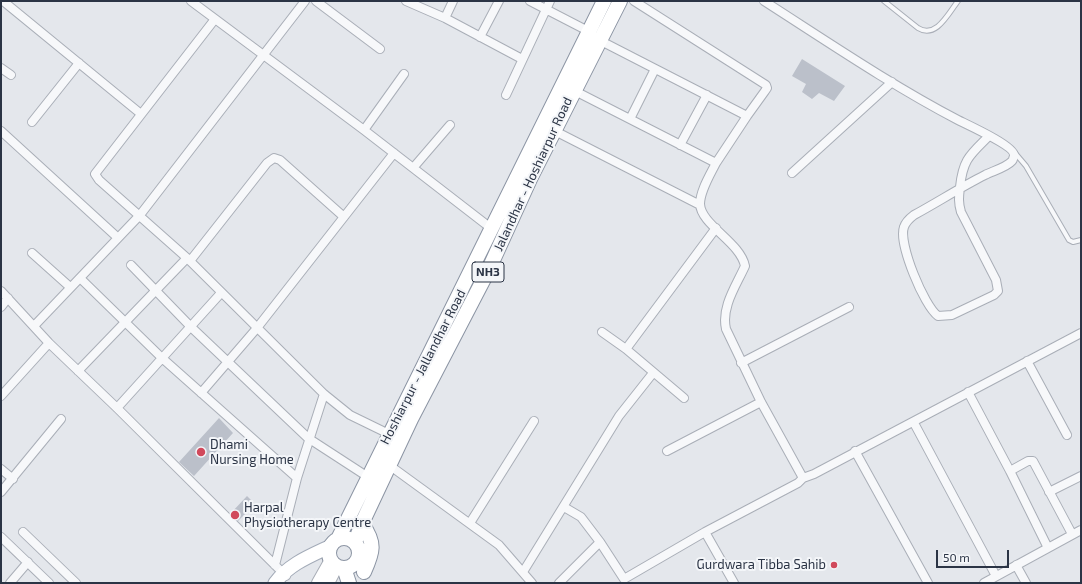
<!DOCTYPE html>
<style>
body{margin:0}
#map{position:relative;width:1082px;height:584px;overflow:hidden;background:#e4e7ec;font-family:"Exo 2",sans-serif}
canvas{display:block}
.frame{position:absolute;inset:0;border:2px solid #2b3445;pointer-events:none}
.scale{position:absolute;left:936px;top:550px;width:73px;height:18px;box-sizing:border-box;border:2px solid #2b3445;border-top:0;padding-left:5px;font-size:12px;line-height:14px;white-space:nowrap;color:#2b3445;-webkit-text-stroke:3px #f4f6f9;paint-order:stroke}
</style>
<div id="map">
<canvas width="1082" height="584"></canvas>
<div class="frame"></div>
<div class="scale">50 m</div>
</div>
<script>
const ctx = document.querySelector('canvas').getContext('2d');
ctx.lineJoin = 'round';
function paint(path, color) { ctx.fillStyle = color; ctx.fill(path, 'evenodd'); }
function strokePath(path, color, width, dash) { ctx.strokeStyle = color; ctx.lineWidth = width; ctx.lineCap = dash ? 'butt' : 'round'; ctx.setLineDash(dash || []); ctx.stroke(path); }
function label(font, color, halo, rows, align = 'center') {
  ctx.font = font + ' "Exo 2",sans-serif'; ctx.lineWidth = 4; ctx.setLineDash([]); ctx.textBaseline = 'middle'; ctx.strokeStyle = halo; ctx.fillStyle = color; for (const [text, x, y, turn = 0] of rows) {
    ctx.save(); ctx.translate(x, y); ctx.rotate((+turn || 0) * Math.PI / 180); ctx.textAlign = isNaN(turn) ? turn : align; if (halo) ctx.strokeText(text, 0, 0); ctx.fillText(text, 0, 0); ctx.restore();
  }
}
const building = new Path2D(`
 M802 59 845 86 834 101 819 93 812 99 802 92 806 84 792 76Z
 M219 418 233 433 194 476 179 462Z
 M247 496 255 504 238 521 231 513Z`);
const service = new Path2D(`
 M884 1 918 28C936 39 948 14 958 1
 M1015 153 1026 166 1069 240 1073 242 1081 240`);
const minor = new Path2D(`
 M3 1 141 114
 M191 1 364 130 492 229
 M316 1 380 49
 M406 1 445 18 522 59
 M530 1 590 32
 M634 1 766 85 767 88 765 91 747 116 716 163
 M764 1C828 42 891 85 958 120 968 125 1014 146 1014 155 1014 156 1013 160 1012 161 1007 167 993 171 985 175 961 187 938 202 914 215 910 218 906 221 904 227 898 243 924 306 938 316L952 315 994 295 998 291 996 280 961 212C958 202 959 196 960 187 963 159 970 155 989 136
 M445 18 453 1
 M215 19 95 174 99 180 187 258 324 394 350 415 389 434
 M480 37 499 1
 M599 40 747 116
 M1 68 11 75
 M573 90 716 163C710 175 700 191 700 204 701 225 740 242 745 266 736 286 721 307 726 329L761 402 803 478 798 483 705 532
 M506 95 550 1
 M630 119 655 69
 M32 122 79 63
 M551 129 700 205
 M364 130 404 74
 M1 131 117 237
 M680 145 707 95
 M413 168 450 125
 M792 173 892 82
 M32 253 70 287
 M190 261 267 163 274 158 280 160 344 217
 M131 265 191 327 308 438 368 477
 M80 278 162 358 297 478
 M1 291 49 343 117 408 286 576
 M1 307 8 298
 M34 326 140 215 305 1
 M602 332 626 349 684 398
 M626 349 716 228
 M1027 361 1067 435
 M741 363 849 307
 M78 371 187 258
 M968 392 1010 471
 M201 393 257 328 394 153
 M1 396 49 343
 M117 408 221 293
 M914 423 996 576
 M667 451 761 402
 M855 451 928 583
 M389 465 499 545 532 583
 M1 469 13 479
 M803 478 814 474 1081 333
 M1 492 61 419
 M1049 492 1081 476
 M564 507 581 517 600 542
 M470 523 534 421
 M23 532 76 583
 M1 537 49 583
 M1048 548 1010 471 1028 461H1033L1072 534
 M275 565 297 478 324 394
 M1016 565 1026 583
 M523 572 619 416 653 373
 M10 583 28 562
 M559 583 600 542 624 579 705 532 734 583
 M984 583 1081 530`);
const secondary = new Path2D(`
 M318 583 331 560
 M328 583 337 566`);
const primary = new Path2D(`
 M275 583C289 564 310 556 331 546`);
const trunk = new Path2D(`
 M362 524C376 543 373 552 364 572
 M329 553a15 15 0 1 1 30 0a15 15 0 1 1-30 0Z
 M338 539 604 1
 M355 542 363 521 411 419 489 269 530 179 620 1
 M344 568 349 583`);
const markers = [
 [201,452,5,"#d1495b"],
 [235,515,5,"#d1495b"],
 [834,565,4,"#d1495b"]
];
const shields = [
 [488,272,32]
];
const shieldNames = [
 ["NH3",488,272]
];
const streetNames = [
 ["Jalandhar - Hoshiarpur Road",533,174,-65],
 ["Hoshiarpur - Jallandhar Road",423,367,-63]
];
const poiNames = [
 ["Dhami",210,445],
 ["Nursing Home",210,460],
 ["Harpal",244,508],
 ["Physiotherapy Centre",244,523],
 ["Gurdwara Tibba Sahib",826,565,"right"]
];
paint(building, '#bbc0ca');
strokePath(service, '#a9aeb7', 6);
strokePath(minor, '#a9aeb7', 10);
strokePath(secondary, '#a9aeb7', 14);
strokePath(primary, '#a3abb8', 15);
strokePath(trunk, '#8b94a3', 16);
strokePath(service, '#f7f8fa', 4);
strokePath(minor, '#f7f8fa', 8);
strokePath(secondary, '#fff', 12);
strokePath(primary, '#fff', 13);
strokePath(trunk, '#fff', 14);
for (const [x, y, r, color] of markers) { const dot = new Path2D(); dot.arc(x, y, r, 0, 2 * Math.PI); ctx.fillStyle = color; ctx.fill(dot); strokePath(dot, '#f4f6f9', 1.5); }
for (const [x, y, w] of shields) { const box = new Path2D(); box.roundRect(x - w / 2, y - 10, w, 20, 3); ctx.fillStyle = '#f4f6f9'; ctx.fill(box); strokePath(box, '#2b3445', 1); }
label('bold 12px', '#2b3445', null, shieldNames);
label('13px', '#2b3445', '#f4f6f9', streetNames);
label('13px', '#2b3445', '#f4f6f9', poiNames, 'left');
</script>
